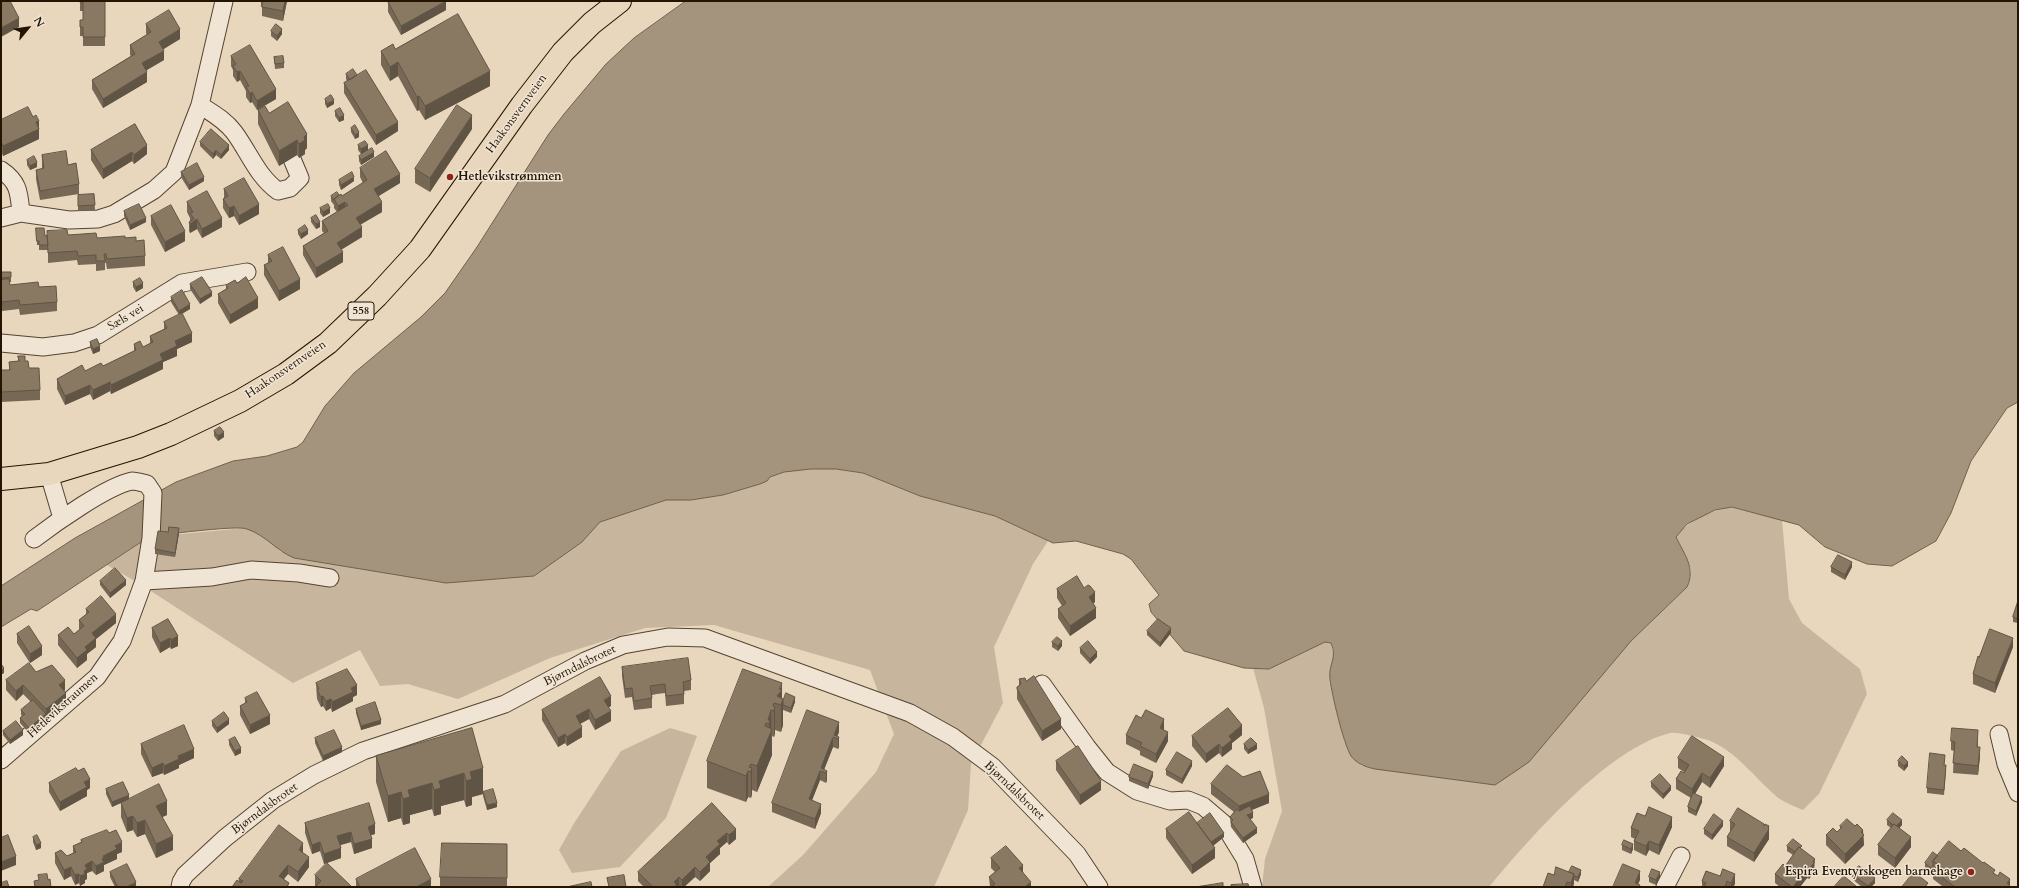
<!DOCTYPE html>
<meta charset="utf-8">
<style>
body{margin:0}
#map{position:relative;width:2019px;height:888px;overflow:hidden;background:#e8d6bd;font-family:Cardo,serif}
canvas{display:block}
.frame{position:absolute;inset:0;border:2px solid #231501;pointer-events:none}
.north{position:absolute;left:8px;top:8px;width:40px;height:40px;-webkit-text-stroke:3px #f0e4d4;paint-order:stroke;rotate:61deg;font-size:11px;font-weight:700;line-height:16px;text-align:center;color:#231501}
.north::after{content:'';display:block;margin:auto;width:14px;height:18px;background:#231501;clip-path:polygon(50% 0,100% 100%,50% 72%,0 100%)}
</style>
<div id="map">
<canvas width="2019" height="888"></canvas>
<div class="frame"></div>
<div class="north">N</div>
</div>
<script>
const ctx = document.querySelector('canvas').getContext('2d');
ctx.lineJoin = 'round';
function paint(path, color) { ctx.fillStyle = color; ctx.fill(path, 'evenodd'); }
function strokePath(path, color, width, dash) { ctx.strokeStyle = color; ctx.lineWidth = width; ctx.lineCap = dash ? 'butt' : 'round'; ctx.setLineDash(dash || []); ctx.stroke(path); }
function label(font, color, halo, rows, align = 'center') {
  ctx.font = font + ' Cardo,serif'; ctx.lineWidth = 3; ctx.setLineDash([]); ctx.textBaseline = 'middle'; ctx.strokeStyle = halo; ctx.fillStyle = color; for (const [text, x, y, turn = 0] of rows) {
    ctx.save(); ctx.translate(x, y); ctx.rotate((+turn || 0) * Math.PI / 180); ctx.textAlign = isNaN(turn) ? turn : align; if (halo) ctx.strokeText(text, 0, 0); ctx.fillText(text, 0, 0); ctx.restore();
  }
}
const green = new Path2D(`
 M811 469H836L863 473 920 496 995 516 1048 541 1033 564 994 647 1003 703 971 764 968 810 934 887H768L803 855 876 772 894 734 870 670 714 625 645 628 550 658 458 699 408 684 380 686 360 650 293 683 140 584 107 565 149 537 245 528 265 537 281 552 534 576 582 542 600 522 666 500H691L723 495 760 484 770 477 784 472Z
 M1732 507 1782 520 1789 599 1802 623 1860 669 1867 694 1819 794 1803 810C1794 806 1783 802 1776 796 1754 777 1736 751 1708 740 1701 738 1676 731 1670 733 1608 748 1529 839 1489 887H1262L1265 859 1282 811 1264 708 1253 668 1269 669 1325 642 1331 643 1334 656 1330 677 1344 739 1352 757 1362 766 1631 641 1687 587 1691 570 1675 537C1691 519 1709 511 1732 507Z
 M670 728 697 736 666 818 620 867 572 873 559 850 573 825 621 751Z`);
const water = new Path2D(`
 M686 1H2018V402L2007 408 1971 461 1951 513 1936 541 1892 566 1867 564 1825 547 1799 525 1732 507 1715 510 1687 524 1676 537C1684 554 1696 568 1687 587L1631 641 1529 762 1495 785 1375 769C1366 767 1357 764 1351 756 1343 742 1332 695 1330 679 1328 664 1338 658 1331 643L1325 642 1269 669 1244 668 1184 651 1151 612 1149 604 1159 595 1131 559 1123 554 1076 541 1053 543 995 516 920 496 863 473 836 469H811L784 472 770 477 767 481 760 484 723 495 691 500H666L600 522 582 542 534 576 446 583 294 558C275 550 267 536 247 529 238 525 172 534 157 535L149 537 135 546 37 611 31 609 1 627V586L75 538 176 482 233 461 267 456 297 447 303 442 325 406 354 373 421 317 445 293 477 247 548 135 564 114 606 64 634 38Z`);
const minor = new Path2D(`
 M200 105C212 113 225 120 234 132 249 152 257 176 278 191L290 188 300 178 292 159
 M1 170C19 182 19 193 21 213L69 220 98 219 114 214 154 190 174 172 200 105 224 1
 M1 218 21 213
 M1 343 43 347 74 343 98 335 182 283 247 272
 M49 474 62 518
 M144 581 212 577 251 570 299 573 330 578
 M1042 684 1087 747 1107 772 1137 791 1170 801 1188 800 1203 806 1223 823 1245 859 1253 887
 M1999 734 2006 764 2018 793
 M1 760 97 677 122 641 144 581 151 538 153 493 147 484C143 483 136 481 132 481 107 486 55 523 34 539
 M180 887 181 882 185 875 225 838 273 800 314 775 363 751 505 704 585 661 623 645 668 637 705 638 910 713 953 737 992 766 1077 854 1099 887
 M1665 887 1681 856`);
const primary = new Path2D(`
 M1 479 49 474 138 447 171 434 240 401 286 374 328 343 377 296 420 249 522 105 563 52 592 23 620 1`);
const wall = new Path2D(`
 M80 1H105V46H83V36H80V20H83V11H80Z
 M261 1H287L283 21 262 16V6H261Z
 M388 2 446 10 401 35 388 12Z
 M146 24 180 39 163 49 164 60 146 70 147 82 103 108 92 89V80L131 56 130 55V45L147 35 146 33Z
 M271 31 282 34 277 41 271 36Z
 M395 49 490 86 425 120 419 110 417 111 398 76 390 81 381 65V51Z
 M231 56 276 99 257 110 252 102 250 103 246 97V91L240 80 237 82 233 76V70L231 66Z
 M274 57 284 63V68L275 69Z
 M346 74 398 131 376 145 344 93V83L347 81 346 79Z
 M325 99 334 104 327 108 325 104Z
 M258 110 269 113 307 148 305 150V154L299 158 297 155 279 166 258 124Z
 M335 111 344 120 339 122 335 116Z
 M33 117 39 121V139L3 156 1 151V120Z
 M135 124 147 154 134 164 132 161 103 179 91 160V150Z
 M351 128 359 137 355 139 351 132Z
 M472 129 430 192 415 183V169Z
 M200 142 229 150 221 159 216 155 213 159 200 146Z
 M358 145 368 150 361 154 358 150Z
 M42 155 68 165 79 184V194L40 200 36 179V170L42 169Z
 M359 156 374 157 361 165 359 161Z
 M27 160 37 167 30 170 27 165Z
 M360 168 400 183 378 196 382 212 360 225 362 237 341 250 343 262 316 278 303 255V246L324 233 322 231V221L337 212 334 208V205L331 201V196L339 195 342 196 363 183 360 177Z
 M181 172 204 181 189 190 181 177Z
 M339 180 354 181 341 190 339 185Z
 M224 189 259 214 239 225 234 216 229 218 223 208V199L224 198Z
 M94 194 95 210 78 211V195Z
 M187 202 222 227 202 238 197 229 190 233 189 231V222L190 221V218L187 212Z
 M320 208 330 213 323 217 320 213Z
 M124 211 146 222 130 230 124 216Z
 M151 216 185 241 165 252 151 225Z
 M311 218 320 227 316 229 311 222Z
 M36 228 45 236 68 235 97 238H125L136 241 145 256V266L107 269 106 263H105V270L96 271V264L78 265 77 260 48 263V250H39V245H37Z
 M298 230 308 234 301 239 298 234Z
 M268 255 300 289 279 301 264 275V265L268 263Z
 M2 272 11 277V282H9L10 285 39 287 57 302V311L20 315 19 309 2 311V316H1V280H2Z
 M133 282 143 288 136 292 133 287Z
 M190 284 212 296 200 304 190 289Z
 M226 285 258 308 230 324 218 303V294L226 289Z
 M171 297 190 309 182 314 192 342 177 349V356L163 362V369L111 394 110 391 93 400 90 394 65 405 57 389V379L103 366 134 351V344L143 347 150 343V336L164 329V322L179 315 171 302Z
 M90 342 100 351 93 354 90 347Z
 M18 356 25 361 29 368 40 390V400L1 402V370H9V362L18 361Z
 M214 431 224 437 218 441 214 436Z
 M168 532 179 533 175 557 155 554V549Z
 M1831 567H1852L1845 580 1831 572Z
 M100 581 126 585 110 598 100 585Z
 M1057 589 1095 602 1093 603 1096 618 1070 636 1058 618V609L1062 606 1057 598Z
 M2018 601V623L2013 622V617Z
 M86 609 116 623 96 639V647L87 654V660L77 668 58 645V635L74 634 79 630V620L86 615Z
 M168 619 178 646 171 649 170 647 160 653 152 637V628Z
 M1147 631 1171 633 1160 647 1147 635Z
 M17 634 42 655 30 663 17 643Z
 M1052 642 1062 646 1058 651 1052 647Z
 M2013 647 1995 693 1973 684V674L1979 657Z
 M1080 648 1097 657 1090 664 1080 653Z
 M622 667 691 680V690L684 691V704L666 706 665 693 657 694 652 695V708L634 710 632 697 625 698 622 676Z
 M36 672 65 690 64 691 66 702 29 733 20 723V718L22 716 21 715V710L31 702 23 694 16 701 6 690V680Z
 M1019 679 1026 681 1061 729 1042 741 1017 699V687L1019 686Z
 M316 683 357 695 353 697V701L332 712 331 708 326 711 323 706 321 707 317 699Z
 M782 690V698L783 701 795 702 791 713 783 710V725L781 732 775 730V733L774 737 772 736V755L757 792 752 790V794L751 798 748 797 746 802 707 788V761Z
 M245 698 270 724 250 734 240 715V706L245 704Z
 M611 706 608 707 611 721 595 730 589 719 580 724 582 737 567 746 565 743 558 747 542 720V710Z
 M356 709 381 724 361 730 356 713Z
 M212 721 229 724 217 733 212 726Z
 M472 728 483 791 497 807 487 810 483 796V794L472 797V805L466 807 464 800 441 806V814L434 816 432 809 410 815V823L403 825 401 818 388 822 376 782V756Z
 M1164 729 1163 730 1168 741 1156 763 1140 755V751L1126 744V735Z
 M3 731 23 735 10 744 3 735Z
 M839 732 837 737H839V747L838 749 833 747 824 770 827 771V780L826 783 820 780 812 800 821 813 815 829 772 812V803Z
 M1242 735 1232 743V749L1222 757 1219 753 1206 763 1192 746V736Z
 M315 738 342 752 323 761 315 743Z
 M229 740 241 753 235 756 229 745Z
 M1978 740V747L1980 756 1978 775 1953 773 1954 751 1951 750V741Z
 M141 744 194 758 179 765V768L164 775 163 773 152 777 141 754Z
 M1244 744 1257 749 1248 754 1244 749Z
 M1678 758 1724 766 1710 788 1702 782 1695 794 1702 802 1696 816 1688 812V807L1691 798 1676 789V779L1684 772 1678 768Z
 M1945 759 1944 765 1946 770 1944 795 1927 793V788Z
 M1056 761 1101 790 1080 805 1056 770Z
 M1898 761 1908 766 1904 771 1898 766Z
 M1192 766 1182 784 1166 775V770Z
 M78 771 90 788 87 790V796L60 811 49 792V783Z
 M1153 776 1148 789 1129 781V777Z
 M1651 782 1671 790 1663 799 1651 787Z
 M1211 784 1269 803 1252 810 1253 818 1250 819 1257 833 1243 843 1231 827 1230 817 1234 812 1211 794Z
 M106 789 167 815 162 817 173 850 156 858 145 834 137 837 133 830 127 832 121 817V803L112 807 106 794Z
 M712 803 736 839 729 845 727 842 720 848V854L710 863V871L700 881 695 877 684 887H644L638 881V872Z
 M1887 820 1902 825 1899 828 1911 847 1895 868 1878 855V845L1891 828 1887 825Z
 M1730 821 1769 826V839L1754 862 1727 846V837L1731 831H1730Z
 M305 823 375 834 371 835 372 848 354 854 351 842 340 845 341 858 324 864 320 851 312 854 305 833Z
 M1197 823 1224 837 1213 846 1215 858 1192 874 1166 838V829Z
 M1723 826 1712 840 1704 834V829Z
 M1840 826 1863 834 1864 845 1845 864 1826 845V835L1837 832 1840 829Z
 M1672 827 1659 855 1649 850 1646 856 1634 850V841L1635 839 1631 837V828Z
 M109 833 122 852 117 854V859L104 865V871L96 875 92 871 87 873V879L85 880V883L80 886 79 883 75 885 71 876 64 880 55 863V853L67 856 73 853V846L81 842V840Z
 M33 837 41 848 36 850 33 842Z
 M507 844V887L440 886V877Z
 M1622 845 1633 849 1631 854 1622 850Z
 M1787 846 1802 849 1815 868 1814 872 1809 879 1807 878 1800 887H1780L1775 883V874L1785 866 1793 855 1787 851Z
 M1961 851 1995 874 2011 887H1942V886L1933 879V872L1932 873 1925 868V863L1938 856Z
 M303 853 309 867 298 882 288 874 284 879 289 887H232L239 881V879Z
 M991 858 1023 872 1031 887H990L989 877 995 872 991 868Z
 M1706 871 1735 884 1733 887H1702V881Z
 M110 872 136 887H115L110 877Z
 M1569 872 1581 874 1578 882 1574 880V883L1573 887H1543L1554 875Z
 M1852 874 1875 883 1871 887H1862L1852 879Z
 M315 875 352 887H315Z
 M1649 877H1660L1656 885 1649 882Z
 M356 879 431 887H356Z`);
const shadedWall = new Path2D(`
 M285 1H287L283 21V11Z
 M446 1V10L401 35V26Z
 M19 18V27L1 37V28Z
 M180 29V39L159 52V42Z
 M282 29V34L277 41V36Z
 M164 51V60L142 73V63Z
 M398 62V76L390 81V67Z
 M240 71V80L237 82V72Z
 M490 71V86L425 120V106Z
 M147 72V82L103 108V99Z
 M276 89V99L257 110V101Z
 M252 92V102L250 103V94Z
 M419 96V110L417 111V97Z
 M334 100V104L327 108V104Z
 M344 115V120L339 122V118Z
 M472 115V129L430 192V178Z
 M39 121V139L3 156V146L36 122Z
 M398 122V131L376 145V135Z
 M359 132V137L355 139V135Z
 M307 134V148L305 150V154L299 158V144L304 137Z
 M297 140V155L279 166V151Z
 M147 145V154L134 164V155Z
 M229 145V150L221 159V155Z
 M368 145V150L361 154V149Z
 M216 150V155L213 159V154Z
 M132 152V161L103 179V169Z
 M374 152V157L361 165V160Z
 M37 162V167L30 170V166Z
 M400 174V183L374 199V189Z
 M204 177V181L189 190V185Z
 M354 177V181L341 190V185Z
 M345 202V211L338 215V206Z
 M382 202V212L356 227V218Z
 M259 204V214L239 225V216Z
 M234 206V216L229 218V208Z
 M330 208V213L323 217V212Z
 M146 218V222L130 230V225Z
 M222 218V227L202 238V229Z
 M197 219V229L190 233V224Z
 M320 222V227L316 229V224Z
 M362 227V237L337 252V243Z
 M308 230V234L301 239V234Z
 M185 231V241L165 252V242Z
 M343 252V262L316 278V268Z
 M300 279V289L279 301V291Z
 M143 283V288L136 292V287Z
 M212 292V296L200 304V299Z
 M258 298V308L230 324V315Z
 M190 304V309L179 315V311Z
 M192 333V342L177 349V356L163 362V369L111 394V385L160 354 175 341Z
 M100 346V351L93 354V349Z
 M110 382V391L93 400V390Z
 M90 385V394L65 405V396Z
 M224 432V437L218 441V436Z
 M179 528V533L175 557V553Z
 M1852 562V567L1845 580V575Z
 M126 580V585L110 598V593Z
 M1095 592V602L1089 607V597Z
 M1096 608V618L1070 636V626Z
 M116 614V623L96 639V647L87 654V660L77 668V658L85 647 92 633Z
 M1171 628V633L1160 647V643Z
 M178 636V646L171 649V640Z
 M170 638V647L160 653V643Z
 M2013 638V647L1995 693V683Z
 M1062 641V646L1058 651V646Z
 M42 646V655L30 663V654Z
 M1097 652V657L1090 664V659Z
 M4 668V673L1 675V671Z
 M65 680V690L59 695V685Z
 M782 683V702L783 699V725L781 732V705L777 696Z
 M23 685V694L16 701V691Z
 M357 685V695L353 697V701L332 712V702L351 688Z
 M66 693V702L29 733V728L46 714V709Z
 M323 696V706L321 707V697Z
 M611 696V706L604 710V700Z
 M795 697V702L791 713V708Z
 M331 699V708L326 711V701Z
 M774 703V711L775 707V733L774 737V711L773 706Z
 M589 709V719L576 726V716Z
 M771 710 772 755 757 792V766L765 726 766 723V744L769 736V724L768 720Z
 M611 711V721L595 730V720Z
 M270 715V724L250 734V725Z
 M229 719V724L217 733V728Z
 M1061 719V729L1042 741V731Z
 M1164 719V729L1160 737V728Z
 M381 720V724L361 730V726Z
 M839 722V732L836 739 834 735Z
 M1242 725V735L1232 743V749L1222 757V748L1229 736Z
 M582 727V737L567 746V737Z
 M2 728V738H1V729Z
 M23 730V735L10 744V740Z
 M1168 732V741L1156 763V754Z
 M565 734V743L558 747V738Z
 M833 737V747L823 772 821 768Z
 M839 737V747L838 749V739Z
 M1219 744V753L1206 763V754Z
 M1257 744V749L1248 754V750Z
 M342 747V752L323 761V756Z
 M1980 747V756L1978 775V766Z
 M241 748V753L235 756V751Z
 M194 749V758L179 765V768L164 775V766L178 756Z
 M1724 757V766L1710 788V778Z
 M1192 761V766L1182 784V779Z
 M1908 762V766L1904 771V766Z
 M163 763V773L152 777V768Z
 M483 768V794L472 797V805L466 807V781L470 772Z
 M752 768V794L751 798V772Z
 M748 771V797L746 802V776Z
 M820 771V780L809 808V799Z
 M827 771V780L826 783V773Z
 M1153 772V776L1148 789V784Z
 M464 773V800L441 806V814L434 816V790L439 781Z
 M1702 773V782L1692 799V789Z
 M90 779V788L87 790V796L60 811V802L84 782Z
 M1101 781V790L1080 805V795Z
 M432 783V809L410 815V823L403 825V799L408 790Z
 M1671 786V790L1663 799V794Z
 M401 792V818L388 822V796Z
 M1269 794V803L1239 815V806Z
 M129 795V799L112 807V802Z
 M1702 797V802L1696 816V811Z
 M167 801V815L156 820V806Z
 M497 803V807L487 810V805Z
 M821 804V813L815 829V819Z
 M1253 813V818L1247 820V815Z
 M133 816V830L127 832V818Z
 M1672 817V827L1659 855V845Z
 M145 820V834L137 837V823Z
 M1902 820V825L1896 832V827Z
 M1723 821V826L1712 840V835Z
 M375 824V834L368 836V827Z
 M1769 826V839L1754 862V853Z
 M1257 828V833L1243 843V838Z
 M736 829V839L729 845V835Z
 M1863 830 1864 845 1845 864V854Z
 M351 832V842L337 846V836Z
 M727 833V842L720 848V854L710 863V871L700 881V872L706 857 717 841Z
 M1224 833V837L1210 848V843Z
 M173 836V850L156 858V844Z
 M1911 837V847L1895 868V858Z
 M372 839V848L354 854V844Z
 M1649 841V850L1646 856V846Z
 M122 842V852L117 854V859L104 865V871L96 875V866L103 856 115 846Z
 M320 842V851L312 854V845Z
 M41 843V848L36 850V845Z
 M303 843V853L299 850Z
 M1633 844V849L1631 854V849Z
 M341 848V858L324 864V854Z
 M1215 848V858L1192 874V865Z
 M16 856V865L1 871V862Z
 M309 857V867L298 882V872Z
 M1815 859 1814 872 1809 879V869L1813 861Z
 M92 861V871L87 873V879L85 880V883L80 886V876L85 865Z
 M288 865V874L279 885V876Z
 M1023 865V875L1019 868Z
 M71 867V876L64 880V870Z
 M695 867V877L684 887H682V880Z
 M1807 868V878L1800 887H1793Z
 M1581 870V874L1578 882V877Z
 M1640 871V880L1637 887 1635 883Z
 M1660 872V877L1656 885V880Z
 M79 874V883L75 885V875Z
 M1574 874V883L1573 887H1571V883Z
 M1735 874V884L1733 887H1731V883Z
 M679 877V887H674V882Z
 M1875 878V883L1871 887H1868Z
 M431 879V887H416Z
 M2010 879V887L2007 883Z
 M136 882V887H127Z
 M1031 882V887H1025Z`);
const building = new Path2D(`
 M1 1H10L19 18 1 28Z
 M80 1H105V37H83V27H80V20H83V2H80Z
 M263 1H285L283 11 262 7Z
 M391 1H446L401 26 388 2Z
 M169 10 180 29 159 42 164 51 142 63 147 72 103 99 92 80 135 54 130 45 151 32 146 24Z
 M458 14 490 71 425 106 419 96 417 97 398 62 390 67 381 51 393 44 395 49Z
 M276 24 282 29 277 36 271 31Z
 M250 45 276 89 257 101 252 92 250 94 246 87 249 86 240 71 237 72 233 66 236 64 231 56Z
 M283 56 284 63 275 64 274 57Z
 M353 69 357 75 350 80 346 74Z
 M366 70 398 122 376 135 344 83Z
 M331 95 334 100 327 104 325 99Z
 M288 102 307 134 304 137 305 140 299 144 297 140 279 151 258 110 265 106 269 113Z
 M457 105 472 115 430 178 415 169Z
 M28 107 33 117 36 115 39 121 36 122 39 129 3 146 1 142V120Z
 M340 108 344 115 339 118 335 111Z
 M135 124 147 145 134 155 132 152 103 169 91 150Z
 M355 125 359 132 355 135 351 128Z
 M211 129 229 145 221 155 216 150 213 154 200 142Z
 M365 141 368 145 361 149 358 145Z
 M372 148 374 152 361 160 359 156Z
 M66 151 68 165 76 163 79 184 40 191 36 170 44 168 42 155Z
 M386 151 400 174 374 189 382 202 356 218 362 227 337 243 343 252 316 268 303 246 328 231 322 221 348 205 345 202 338 206 334 199 341 194 342 196 367 180 360 168Z
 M34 156 37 162 30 166 27 160Z
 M197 163 204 177 189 185 181 172Z
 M352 172 354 177 341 185 339 180Z
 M244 178 259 204 239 216 234 206 229 208 223 199 228 196 224 189Z
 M207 191 222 218 202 229 197 219 190 224 189 222 194 219 190 213 193 212 187 202Z
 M337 192 339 195 334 199V200L331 196Z
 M94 194 95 205 78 206V195Z
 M139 204 146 218 130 225 124 211Z
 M328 204 330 208 323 212 320 208Z
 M171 205 185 231 165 242 151 216Z
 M316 215 320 222 316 224 311 218Z
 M305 225 308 230 301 234 298 230Z
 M36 228H44L45 236 47 235 48 245H39V241H37Z
 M67 230 68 235 96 233 97 238 125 236V238L136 237V241L144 240 145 256 107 259 106 254H104L105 261H96V255L78 256 77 251 48 253 47 231Z
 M283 247 300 279 279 291 264 265 272 261 268 255Z
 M2 272H11V277L2 278Z
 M202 277 212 292 200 299 190 284Z
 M246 277 258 298 230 315 218 294 228 288 226 285 235 280 237 283Z
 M140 278 143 283 136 287 133 282Z
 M9 279 10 285 38 282 39 287 56 286 57 302 20 305 19 300 2 302V306H1V280Z
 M182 290 190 304 179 311 171 297Z
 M182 313 192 333 175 341 177 346 160 354 163 360 111 385 110 382 93 390 90 385 65 396 57 379 82 365 85 371 101 363 103 366 136 350 134 344 140 341 143 347 153 342 150 336 167 328 164 322Z
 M97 339 100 346 93 349 90 342Z
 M18 356H25V361H28L29 368H39L40 390 1 392V370H10L9 362 19 361Z
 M220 427 224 432 218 436 214 431Z
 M169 527 179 528 175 553 155 549 158 531 168 532Z
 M1838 555 1852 562 1845 575 1831 567Z
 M115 568 126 580 110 593 100 581Z
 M1077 576 1084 588 1088 585 1090 586 1095 592 1089 597 1096 608 1070 626 1058 609 1066 603 1057 589Z
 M101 596 116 614 92 633 96 638 85 647 87 650 77 658 58 635 68 627 74 634 84 626 79 620 89 612 86 609Z
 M2018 601V619L2013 617Z
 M168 619 178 636 171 640 170 638 160 643 152 628Z
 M1158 619 1171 628 1160 643 1147 631Z
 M29 626 42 646 30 654 17 634Z
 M1990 629 2013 638 1995 683 1973 674 1978 656 1979 657Z
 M1057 637 1062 641 1058 646 1052 642Z
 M1088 641 1097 652 1090 659 1080 648Z
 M688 658 691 680 683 682 684 694 666 696 665 684 657 685 650 686 652 698 634 701 632 688 625 689 622 667Z
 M29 663 36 672 52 665 65 680 59 685 66 693 46 709 23 685 16 691 6 680Z
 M1 664 4 668 1 671Z
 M347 669 357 685 351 688 353 692 332 702 331 699 326 701 323 696 321 697 317 690 319 689 316 683Z
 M743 669 782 683 779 689 782 690 777 696 783 699 781 705 774 703 773 706 775 707 774 711 771 710 768 720 770 721 769 724 766 723 765 726 772 729 757 766 751 764 749 767 752 768 751 772 748 771 746 776 707 761Z
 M1034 676 1061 719 1042 731 1017 689V687L1021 684 1019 679 1025 678 1026 681Z
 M600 677 611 696 604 700 611 711 595 720 589 709 576 716 582 727 567 737 565 734 558 738 542 710Z
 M257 692 270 715 250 725 240 706 247 702 245 698Z
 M786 693 795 697 791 708 783 705V701Z
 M33 700 46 714 29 728 20 718 25 714 21 710Z
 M375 702 381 720 361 726 356 709Z
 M1228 708 1242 725 1229 736 1232 740 1222 748 1219 744 1206 754 1192 736Z
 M807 710 839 722 834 735 839 737 838 739 833 737 821 768 827 771 826 773 820 771 809 799 821 804 815 819 772 803Z
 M1146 710 1164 719 1160 728 1168 732 1156 754 1140 746 1142 743 1126 735 1136 715 1141 718Z
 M224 712 229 719 217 728 212 721Z
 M16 721 23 730 10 740 3 731Z
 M184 725 194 749 178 756 179 759 164 766 163 763 152 768 141 744Z
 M472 728 483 768 470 772 472 779 466 781 464 773 439 781 441 788 434 790 432 783 408 790 410 797 403 799 401 792 388 796 376 756Z
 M1952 728 1978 730 1977 747H1980L1978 766 1953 763 1955 742 1951 741Z
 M334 730 342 747 323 756 315 738Z
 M1692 736 1724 757 1710 778 1702 773 1692 789 1676 779 1681 771 1684 773 1689 765 1678 758Z
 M235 737 241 748 235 751 229 740Z
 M1251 738 1257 744 1248 750 1244 744Z
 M1078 746 1101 781 1080 795 1056 761Z
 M1177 752 1192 761 1182 779 1166 770Z
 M1930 753 1945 755 1944 765H1946L1944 790 1927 788Z
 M1902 756 1908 762 1904 766 1898 761Z
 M1134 764 1153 772 1148 784 1129 777Z
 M1227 765 1243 777 1260 771 1269 794 1239 806 1211 784Z
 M76 768 78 771 84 768 90 779 84 782 87 787 60 802 49 783Z
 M1660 774 1671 786 1663 794 1651 782Z
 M123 782 129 795 112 802 106 789Z
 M159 784 167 801 156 806 173 836 156 844 145 820 137 823 133 816 127 818 121 803Z
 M493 789 497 803 487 805 483 792Z
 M1693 793 1702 797 1696 811 1688 807Z
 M369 803 375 824 368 827 372 839 354 844 351 832 337 836 341 848 324 854 320 842 312 845 305 823Z
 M712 803 736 829 729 835 727 833 717 841 720 844 706 857 710 862 700 872 695 867 682 880 679 877 674 882 677 885 674 887H653L638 872Z
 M1250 806 1253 813 1247 815 1257 828 1243 838 1231 822 1233 820 1230 817 1237 809 1239 811Z
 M1649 807 1672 817 1659 845 1649 841 1646 846 1634 841 1639 831 1631 828 1637 813 1645 816Z
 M1738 808 1764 824V826L1765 824 1769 826 1768 828 1769 829 1754 853 1727 837 1735 824 1730 821Z
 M1189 812 1215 848 1192 865 1166 829Z
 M1210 813 1224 833 1211 842 1197 823Z
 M1893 813 1902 820 1896 826 1894 824 1893 825 1887 820Z
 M1714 814 1723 821 1712 835 1704 829Z
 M1847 819 1855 826 1857 824 1863 830 1861 832 1864 835 1845 854 1826 835 1833 828 1837 832 1842 827 1840 826Z
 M1894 824 1911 837 1895 858 1878 845Z
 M279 825 303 843 299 850 309 857 298 872 288 865 279 876 289 883 287 887H232L237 880 241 883 243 881 239 879Z
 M107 830 109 833 116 830 122 842 115 846 117 849 103 856 104 858 102 859 104 862 96 866 92 861 85 865 87 869 84 871 85 874 80 876 79 874 75 875 71 867 64 870 55 853 61 850 67 856 76 852 73 846 82 842 81 840Z
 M8 835 16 856 1 862V838Z
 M37 835 41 843 36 845 33 837Z
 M1793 839 1802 846 1800 848 1799 847 1795 852 1787 846Z
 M1624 840 1633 844 1631 849 1622 845Z
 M1949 841 1961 851 1964 848 1983 863 1984 862 1995 870 1993 873 1998 876 2000 872 2010 879 2007 883 2011 887H1955L1944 879 1942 876 1946 871 1933 861Z
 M442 843 507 844V878L440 877Z
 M1006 846 1023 865 1019 868 1031 882 1025 887H991L995 884 989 877 1000 868 991 858Z
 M1799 847 1815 859 1813 861 1814 863 1809 869 1807 868 1793 887H1792L1775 874 1783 864 1785 866Z
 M415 848 431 879 416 887H360L356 879Z
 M1933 852 1938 856 1933 861V867L1932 869 1925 863Z
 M327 863 352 887H315L321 881 315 875Z
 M127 864 136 882 127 887H118L110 872Z
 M1623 864 1640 871 1635 883 1640 885 1639 887H1613Z
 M1572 866 1581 870 1578 877 1574 876V874L1569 872Z
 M1859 866 1875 878 1868 886 1852 874Z
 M1556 867 1574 874 1571 883 1567 882 1565 887H1543L1548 873 1554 875Z
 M1652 869 1660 872 1656 880 1649 877Z
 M1723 869 1735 874 1731 883 1727 881 1725 887H1704L1706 883 1702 881 1706 871 1720 876Z
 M1914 872 1928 883 1925 887H1902Z
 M47 874 48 880 50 879 51 887H35L34 881 39 880 38 875Z
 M624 875 626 887H608H609L607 878Z
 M1844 876 1857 887H1836L1835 886Z
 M7 881 9 887H1V883Z
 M591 882 592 887H567Z
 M1223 883V887H1196Z
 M1248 884 1249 887H1231V885Z`);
const markers = [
 [450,177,4,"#8f2418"],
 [1971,872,4,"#8f2418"]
];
const shields = [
 [361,311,26]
];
const shieldNames = [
 ["558",361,311]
];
const streetNames = [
 ["Haakonsvernveien",517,114,-54],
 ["Sæls vei",126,318,-31],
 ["Haakonsvernveien",286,370,-34],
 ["Bjørndalsbrotet",580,666,-26],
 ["Hetlevikstraumen",63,706,-42],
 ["Bjørndalsbrotet",1014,791,44],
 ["Bjørndalsbrotet",265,809,-36]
];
const poiNames = [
 ["Hetlevikstrømmen",458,177],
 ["Espira Eventyrskogen barnehage",1963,872,"right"]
];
paint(green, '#c7b59d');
paint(water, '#a5947d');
strokePath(water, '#71614b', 1);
strokePath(minor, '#544530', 19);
strokePath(primary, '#231501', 24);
strokePath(minor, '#f0e4d4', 17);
strokePath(primary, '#e8d6bd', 22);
paint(wall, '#766855');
paint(shadedWall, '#605545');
paint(building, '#897963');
strokePath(building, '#605545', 1);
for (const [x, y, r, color] of markers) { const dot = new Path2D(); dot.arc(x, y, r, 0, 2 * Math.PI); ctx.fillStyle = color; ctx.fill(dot); strokePath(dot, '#f0e4d4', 1.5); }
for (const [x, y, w] of shields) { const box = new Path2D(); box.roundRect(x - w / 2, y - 9, w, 18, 3); ctx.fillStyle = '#f0e4d4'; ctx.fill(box); strokePath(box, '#231501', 1); }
label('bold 11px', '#231501', null, shieldNames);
label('12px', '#231501', '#f0e4d4', streetNames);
label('bold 12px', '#231501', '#f0e4d4', poiNames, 'left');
</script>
